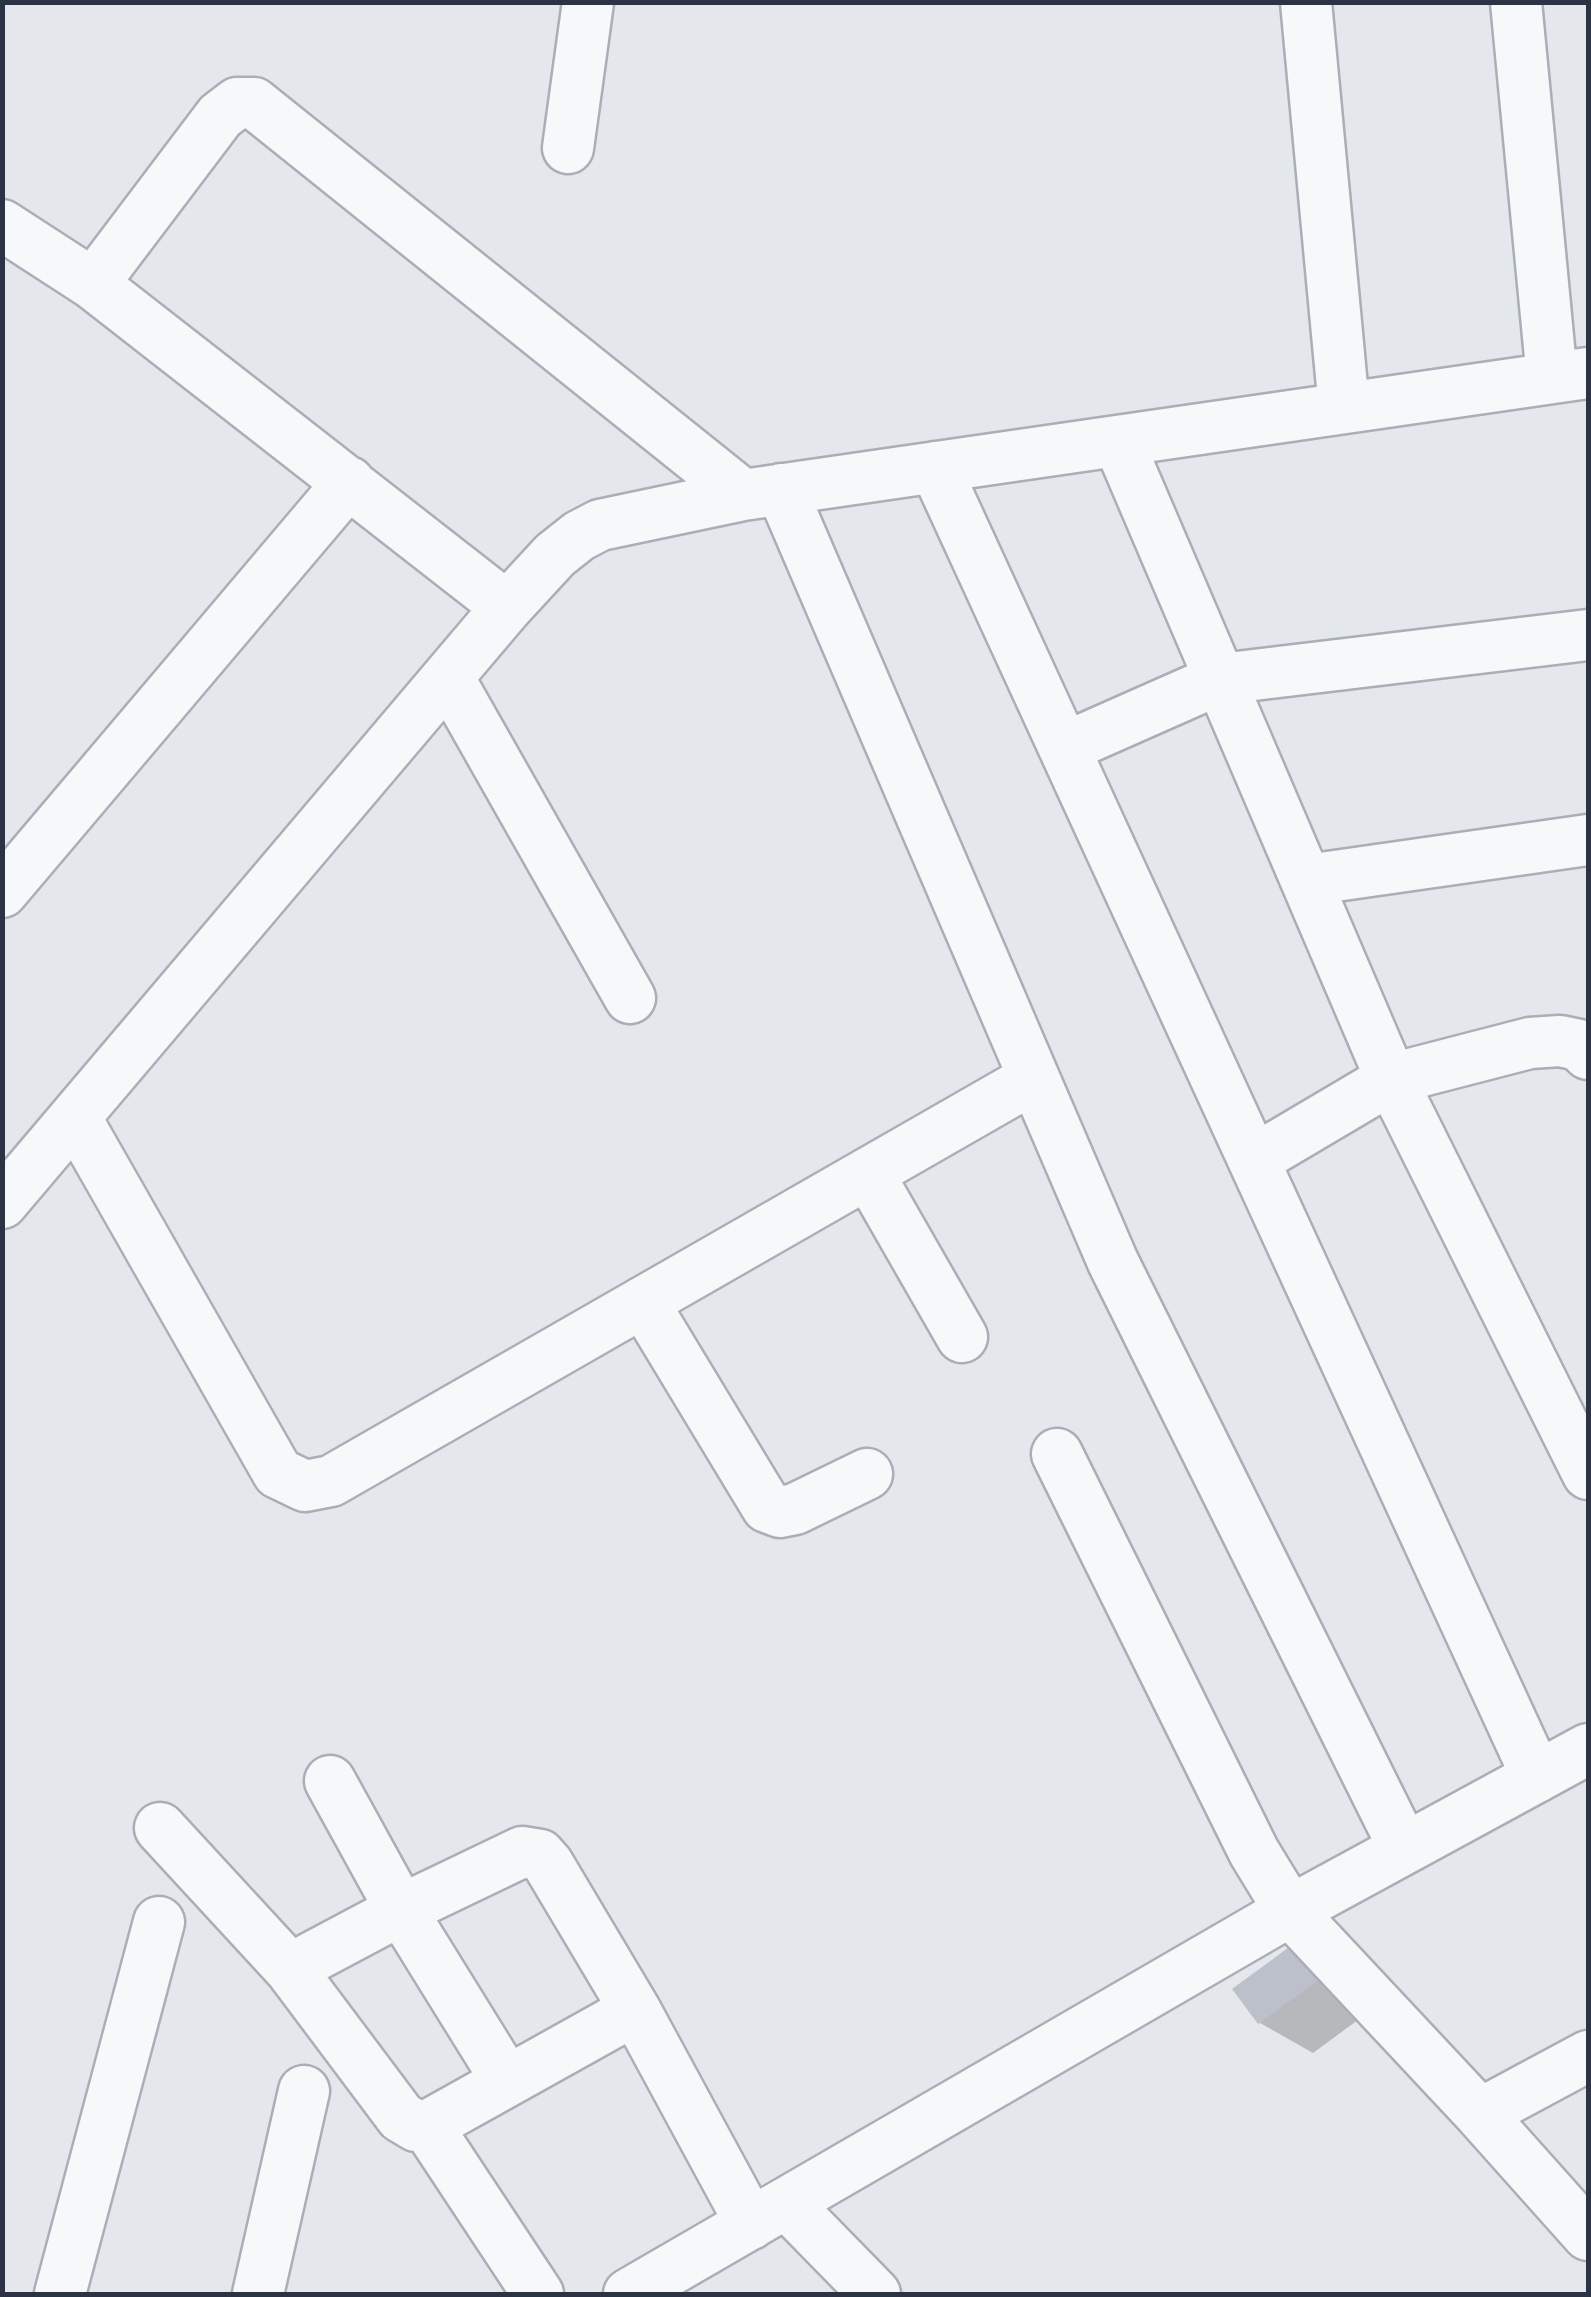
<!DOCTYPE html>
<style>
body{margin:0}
#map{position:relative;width:1591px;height:2297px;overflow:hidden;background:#e4e7ec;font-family:Overpass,sans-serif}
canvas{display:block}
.frame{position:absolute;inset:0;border:5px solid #2b3445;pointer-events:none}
</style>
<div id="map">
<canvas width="1591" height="2297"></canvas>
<div class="frame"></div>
</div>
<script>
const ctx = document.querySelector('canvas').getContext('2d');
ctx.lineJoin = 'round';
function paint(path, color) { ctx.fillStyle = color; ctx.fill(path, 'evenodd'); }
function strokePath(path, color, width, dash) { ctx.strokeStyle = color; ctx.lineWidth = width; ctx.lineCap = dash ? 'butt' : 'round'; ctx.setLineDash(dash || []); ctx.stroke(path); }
const shadow = new Path2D(`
 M1357 1971 1381 2003 1313 2053 1260 2023 1236 1990Z`);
const building = new Path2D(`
 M1303 1937 1329 1972 1258 2024 1232 1989Z`);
const minor = new Path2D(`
 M1306 2 1344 408
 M1516 2 1552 378
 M568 148 588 2
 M2 225 93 284 507 607
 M93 284 220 116 237 103H254L743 495
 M1118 441 1391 1079 1588 1474
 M935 467 1537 1777
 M781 489 1113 1262 1404 1848
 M448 677 630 998
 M1064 748 1220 679 1588 635
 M1307 880 1588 840
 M2 892 349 482
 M75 1117 278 1473 305 1486 331 1481 1034 1078
 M1254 1160 1391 1079 1530 1043 1560 1041 1579 1045 1588 1054
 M868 1173 962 1337
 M2 1203 507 607 555 555 579 536 600 525 743 495 1588 373
 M643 1302 767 1507 780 1512 795 1509 867 1474
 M1057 1454 1254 1852 1290 1911 1480 2114 1588 2235
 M330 1781 401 1910 507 2081
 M160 1828 290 1969 401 2117 416 2126H427L635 2010
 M290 1969 401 1910 522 1852 540 1855 548 1864 635 2010 751 2224
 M1480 2114 1588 2056
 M427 2126 538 2294
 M786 2203 875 2294
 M60 2294 159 1922
 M258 2294 304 2091
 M629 2294 1290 1911 1588 1749`);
paint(shadow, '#0003');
paint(building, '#bbc0ca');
strokePath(minor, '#a9aeb7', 55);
strokePath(minor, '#f7f8fa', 50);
</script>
